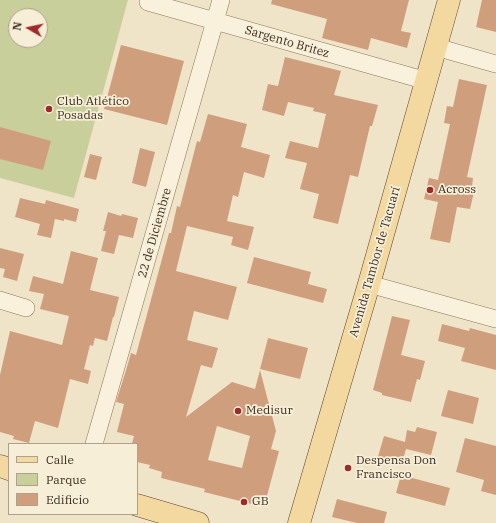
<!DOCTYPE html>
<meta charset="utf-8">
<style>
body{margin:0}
#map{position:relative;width:496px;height:523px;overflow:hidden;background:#f0e4c8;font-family:"IBM Plex Serif",serif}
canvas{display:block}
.legend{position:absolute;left:8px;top:443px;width:130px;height:72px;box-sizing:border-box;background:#f7eed8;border:1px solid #ada18e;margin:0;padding:5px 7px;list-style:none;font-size:12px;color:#3d2e20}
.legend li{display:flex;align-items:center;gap:8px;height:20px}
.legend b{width:20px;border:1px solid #ada18e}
.north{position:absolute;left:8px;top:8px;width:40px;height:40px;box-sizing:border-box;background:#f7eed8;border:1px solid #ada18e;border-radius:50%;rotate:279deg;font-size:11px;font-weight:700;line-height:16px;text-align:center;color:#3d2e20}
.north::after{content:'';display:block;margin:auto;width:14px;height:18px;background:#9e2a2b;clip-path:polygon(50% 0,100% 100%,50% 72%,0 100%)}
</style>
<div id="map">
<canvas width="496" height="523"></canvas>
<ul class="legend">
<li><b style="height:5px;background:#f3d9a0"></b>Calle</li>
<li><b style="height:11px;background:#c9cf9b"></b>Parque</li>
<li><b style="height:11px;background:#cf9f7d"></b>Edificio</li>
</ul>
<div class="north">N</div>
</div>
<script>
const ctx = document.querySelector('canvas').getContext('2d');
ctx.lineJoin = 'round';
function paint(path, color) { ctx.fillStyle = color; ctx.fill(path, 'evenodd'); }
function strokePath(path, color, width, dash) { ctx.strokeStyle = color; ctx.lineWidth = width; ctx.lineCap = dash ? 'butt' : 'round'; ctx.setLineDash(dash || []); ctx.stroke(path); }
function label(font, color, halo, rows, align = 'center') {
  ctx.font = font + ' "IBM Plex Serif",serif'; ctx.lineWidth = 3.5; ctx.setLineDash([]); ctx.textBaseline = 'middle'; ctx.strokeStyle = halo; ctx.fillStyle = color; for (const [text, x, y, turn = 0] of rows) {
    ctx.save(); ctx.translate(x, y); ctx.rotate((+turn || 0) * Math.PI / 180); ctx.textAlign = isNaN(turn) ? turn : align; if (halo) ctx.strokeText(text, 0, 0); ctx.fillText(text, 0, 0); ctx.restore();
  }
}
const green = new Path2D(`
 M0 0H128L74 198 0 178ZM16 16H40V40H16Z`);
const building = new Path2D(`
 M272 0H409L401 31 411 33 407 48 371 38 368 50 322 38 327 19 271 4Z
 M482 0H496V32L476 27Z
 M121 45 184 61 167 125 104 109Z
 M285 57 341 71 334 95 378 105 372 126H370L358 177 350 175 338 224 313 218 319 194 300 189 307 163 285 158 290 141 318 148 326 114 313 111 314 108 288 102 284 116 262 110 268 84 278 86Z
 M459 79 487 85 467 177 473 178 472 187 475 188 470 209 457 207 450 243 430 239 438 202 424 199 429 178 438 180 450 124 444 123 447 106 453 107Z
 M208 114 247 124 241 147 270 155 264 178 244 172 238 197 233 195 227 221 254 227 248 250 231 245 233 237 187 226 176 271 237 287 228 320 194 311 187 340 218 348 212 368 201 365 186 417 232 382 255 389 260 370 276 431 271 449 279 451 264 507 204 492 205 489 161 478 162 472 149 468 150 465 137 462V444H132L134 436 117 432 124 404 116 402 127 367 131 353 136 355 169 233H171L177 206 180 207 197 141 200 142ZM217 426 250 436 242 468 208 460Z
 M0 127 51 141 43 170 0 159Z
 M140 148 155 152 146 187 132 183Z
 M90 154 102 157 96 180 84 177Z
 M20 198 45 204 46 200 79 209 76 222 64 219V221L55 219 51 238 37 235 40 224 15 217Z
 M108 212 121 216 122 214 138 218 133 238 119 235 114 254 101 251 106 231H103Z
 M0 248 24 254 17 281 3 277 5 269 0 268Z
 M71 251 98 258 90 290 119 297 114 317H113L107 341 95 338 93 346 90 345 84 369 91 371 88 384 70 379 58 428 35 421 29 443 13 439 14 436 0 432V375L10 331 62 345 69 316 40 309 44 294 29 291 33 276 63 284Z
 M254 257 311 272 308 284 327 289 323 303 247 283Z
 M392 316 410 320 401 355 425 361 420 380 417 379 411 402 382 395V393L373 390Z
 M442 324 469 331 470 328 496 335V370L461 361 465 348 438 341Z
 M268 338 308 348 300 379 260 369Z
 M448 390 479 398 473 424 441 416Z
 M417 427 437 432 431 455 406 449 401 466 377 460 384 436 405 442 407 430 415 432Z
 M465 438 496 446V495L481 491 484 480 456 472Z
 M401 475 450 488 445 506 396 493Z
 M337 499 387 512 384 523H357L332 517Z`);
const minor = new Path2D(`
 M148 2 427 81
 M436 47 496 64
 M369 284 496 319
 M0 300 26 308
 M94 444 221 0`);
const primary = new Path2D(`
 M0 466 9 469
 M137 505 198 523
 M299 523 369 284 449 0`);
const markers = [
 [49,109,4,"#9e2a2b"],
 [430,190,4,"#9e2a2b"],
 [238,411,4,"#9e2a2b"],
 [348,468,4,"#9e2a2b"],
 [244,502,4,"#9e2a2b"]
];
const streetNames = [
 ["Sargento Britez",287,42,16],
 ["22 de Diciembre",155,233,-74],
 ["Avenida Tambor de Tacuarí",375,262,-74]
];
const poiNames = [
 ["Club Atlético",57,102],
 ["Posadas",57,116],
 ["Across",438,190],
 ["Medisur",246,411],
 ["Despensa Don",356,461],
 ["Francisco",356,475],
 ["GB",252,502]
];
paint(green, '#c9cf9b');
paint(building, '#cf9f7d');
strokePath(minor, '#8d765c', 18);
strokePath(primary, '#5b4430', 23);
strokePath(minor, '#faf1dc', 17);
strokePath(primary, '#f3d9a0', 22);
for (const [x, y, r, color] of markers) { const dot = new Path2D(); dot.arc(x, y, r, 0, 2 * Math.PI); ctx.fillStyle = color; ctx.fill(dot); strokePath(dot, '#f7eed8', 1.5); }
label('12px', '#3d2e20', '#f7eed8', streetNames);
label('12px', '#3d2e20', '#f7eed8', poiNames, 'left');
</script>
